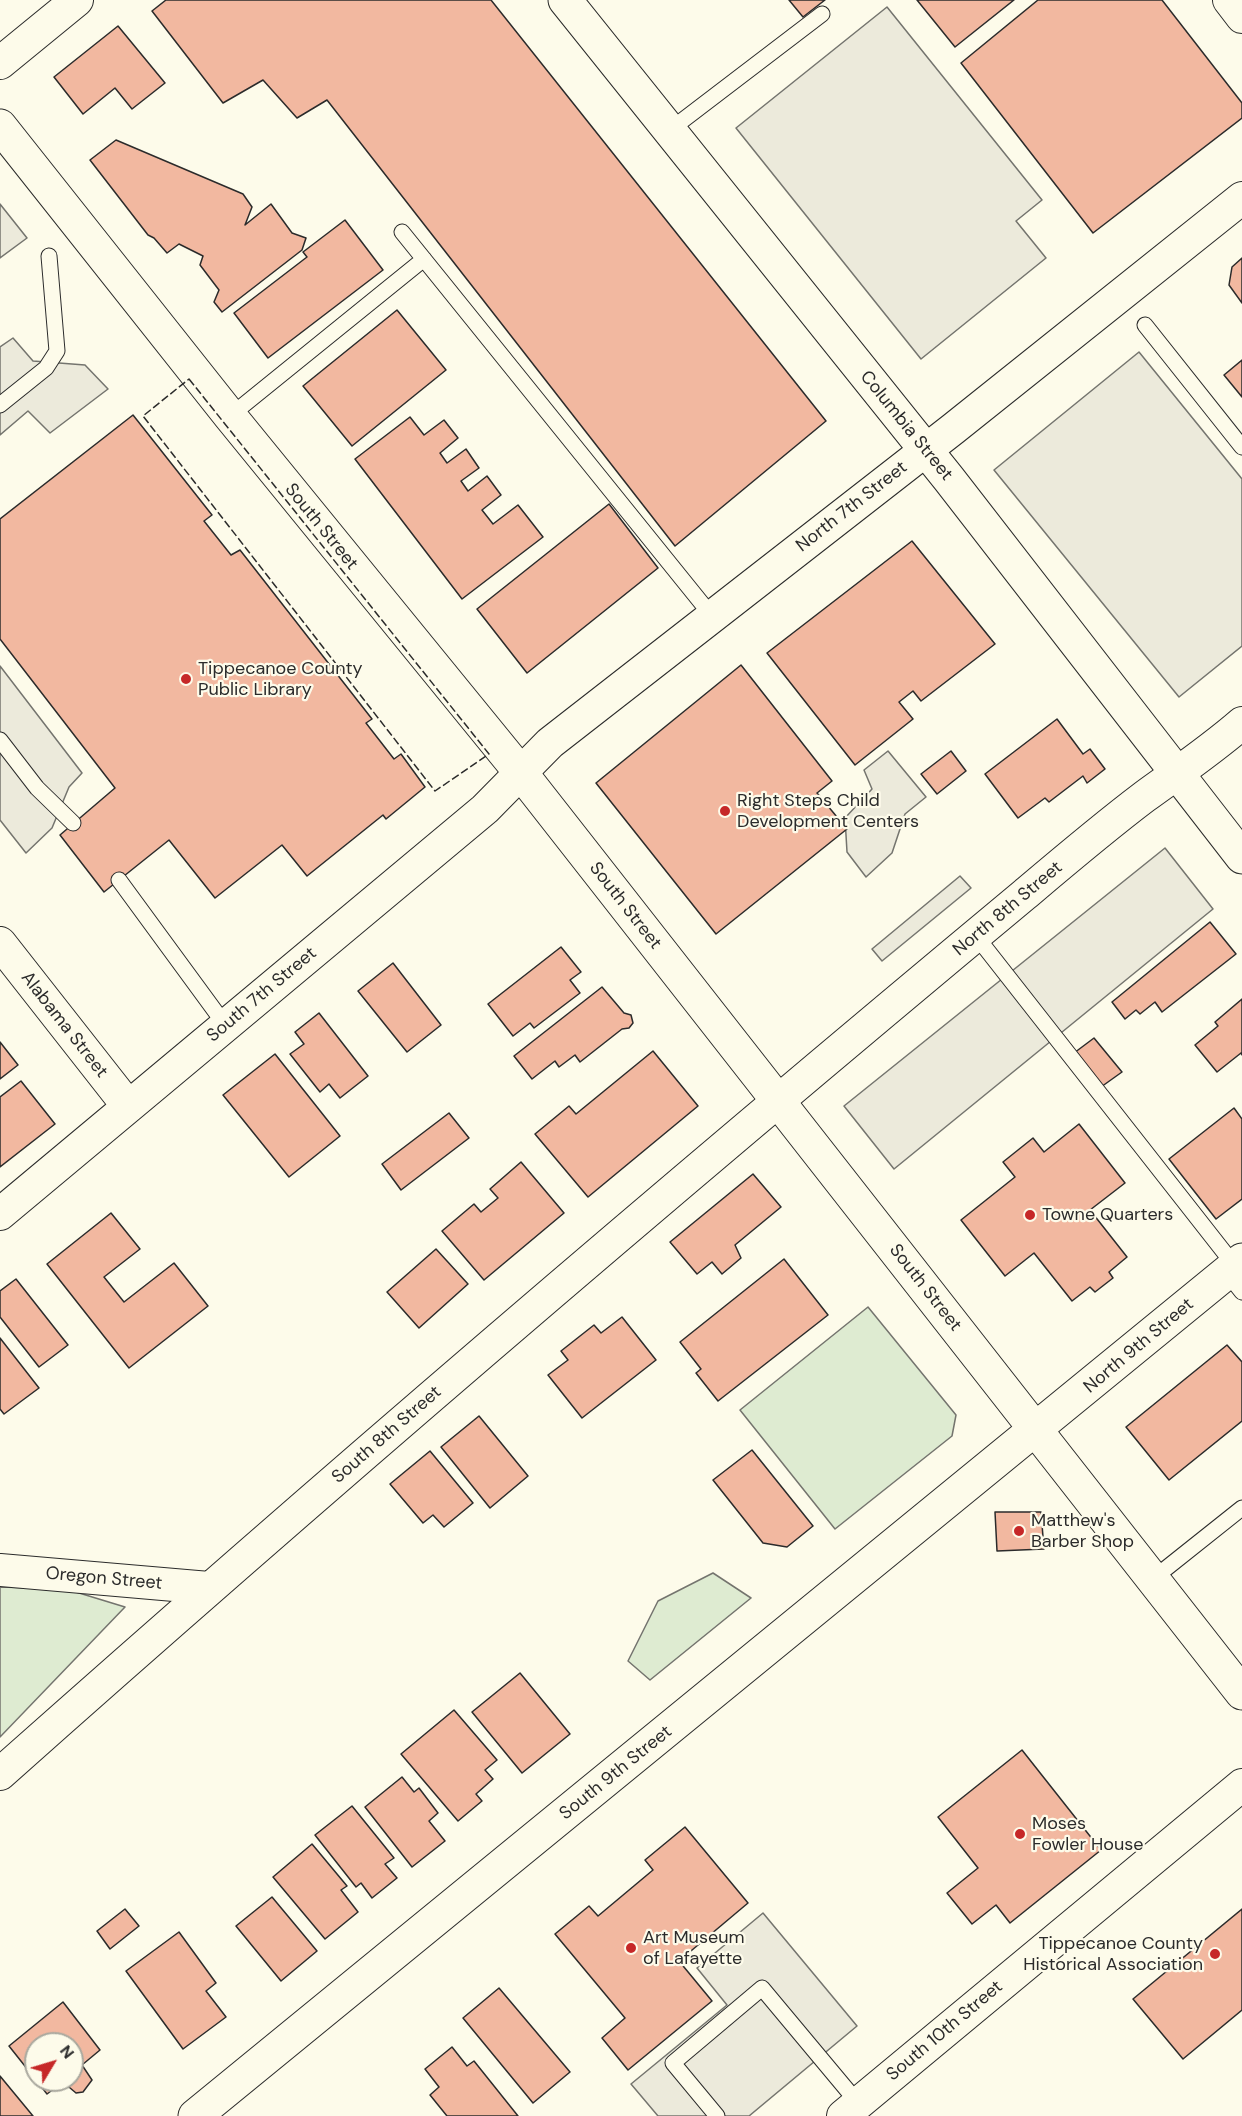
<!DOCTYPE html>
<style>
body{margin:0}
#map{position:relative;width:1242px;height:2116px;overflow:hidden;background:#fdfbea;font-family:"DM Sans",sans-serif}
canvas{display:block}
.north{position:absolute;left:24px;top:2032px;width:60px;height:60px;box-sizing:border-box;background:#fdfbea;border:2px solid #a9a89e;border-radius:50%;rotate:52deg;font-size:16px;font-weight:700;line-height:24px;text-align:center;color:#2b2b2b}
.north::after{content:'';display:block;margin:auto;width:21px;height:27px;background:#c62828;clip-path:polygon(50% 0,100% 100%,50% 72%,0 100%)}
</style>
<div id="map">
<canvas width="1242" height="2116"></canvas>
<div class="north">N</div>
</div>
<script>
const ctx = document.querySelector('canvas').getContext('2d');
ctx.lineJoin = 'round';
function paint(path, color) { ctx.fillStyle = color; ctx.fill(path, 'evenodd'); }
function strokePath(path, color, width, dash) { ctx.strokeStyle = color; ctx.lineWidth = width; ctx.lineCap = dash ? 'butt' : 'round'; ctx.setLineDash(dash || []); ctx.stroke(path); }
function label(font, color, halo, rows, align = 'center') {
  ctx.font = font + ' "DM Sans",sans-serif'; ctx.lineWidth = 4.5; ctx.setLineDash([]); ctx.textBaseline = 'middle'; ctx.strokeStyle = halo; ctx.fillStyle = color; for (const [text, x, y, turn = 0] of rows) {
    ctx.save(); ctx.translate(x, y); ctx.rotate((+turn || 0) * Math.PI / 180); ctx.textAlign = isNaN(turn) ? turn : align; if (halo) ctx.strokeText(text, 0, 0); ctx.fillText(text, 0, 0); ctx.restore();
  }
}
const green = new Path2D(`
 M868 1307 956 1415 952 1436 835 1529 740 1410Z
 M713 1573 751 1598 650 1680 628 1661 658 1601Z
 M0 1587 66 1589 125 1607 0 1737Z`);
const parking = new Path2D(`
 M887 7 1042 200 1016 221 1046 258 921 359 736 128Z
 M0 204 27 238 0 258Z
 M13 338 33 361 85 365 108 389 50 433 28 411 0 435V347Z
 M1139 352 1242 479V646L1179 697 994 470Z
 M0 666 82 773 69 787 52 828 26 853 0 820Z
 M888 751 926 797 905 814 892 853 866 877 847 852 845 818 872 789 864 770Z
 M1165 848 1213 909 894 1169 844 1106Z
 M960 876 971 888 882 961 872 949Z
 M763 1913 857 2026 749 2116H658L631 2084 727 2005 697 1968Z`);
const building = new Path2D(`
 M166 0H491L826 421 675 546 327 100 297 118 263 80 223 103 152 11Z
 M789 0H825L803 17Z
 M917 0H1014L955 47Z
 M1038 0H1162L1242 103V118L1093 233 961 63Z
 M118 26 165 83 132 109 115 88 83 114 54 77Z
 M116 140 243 194 252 207 245 225 271 204 292 233 306 238 302 250 222 312 214 302 219 290 200 265 203 256 179 244 167 253 154 238 148 235 90 160Z
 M345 220 383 270 268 358 234 313 307 257 303 252Z
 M1242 258V303L1229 285 1232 267Z
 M397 310 446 370 352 446 303 386Z
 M1242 360V397L1224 375Z
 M133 415 212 515 204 521 231 555 240 550 372 719 366 723 394 759 401 754 425 787 386 819 383 815 307 876 282 845 215 898 169 840 104 892 60 835 115 788 0 639V519Z
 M410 417 424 435 444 420 458 438 440 453 447 463 466 449 479 468 461 481 468 491 487 476 501 495 482 510 493 524 518 505 543 537 462 599 355 459Z
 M609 504 658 568 527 673 477 609Z
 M912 541 995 644 921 701 913 691 899 702 913 719 855 765 767 653Z
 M741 665 832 781 817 793 847 829 716 934 596 783Z
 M1057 719 1083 754 1090 749 1105 769 1087 783 1083 776 1049 802 1045 798 1018 818 985 774Z
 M951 751 966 771 937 794 921 774Z
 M1210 922 1236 954 1162 1012 1155 1002 1140 1014 1136 1010 1125 1019 1112 1002Z
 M561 947 581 972 570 980 580 993 534 1028 530 1023 513 1036 488 1004Z
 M393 963 441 1025 407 1052 358 991Z
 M602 987 624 1013 631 1015 633 1023 629 1028 622 1029 580 1062 575 1055 559 1067 555 1061 532 1079 514 1056Z
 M1242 999V1055L1241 1053 1217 1072 1195 1045 1218 1026 1215 1022Z
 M319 1013 368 1076 340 1098 329 1084 320 1092 290 1054 304 1044 295 1032Z
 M1094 1038 1122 1072 1101 1087 1074 1053Z
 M0 1042 18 1065 0 1079Z
 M653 1051 698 1106 588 1197 535 1134 569 1106 576 1114Z
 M275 1054 340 1136 289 1177 223 1095Z
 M21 1081 55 1124 0 1167V1097Z
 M1234 1108 1242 1119V1199L1216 1219 1169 1159Z
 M449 1113 469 1138 401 1190 382 1164Z
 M1079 1124 1125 1183 1090 1210 1127 1257 1109 1272 1113 1278 1095 1292 1090 1287 1072 1301 1034 1253 1005 1276 961 1220 1015 1177 1003 1162 1033 1138 1044 1152Z
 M521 1162 564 1213 484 1280 442 1231 474 1204 481 1212 498 1198 490 1189Z
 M753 1174 781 1207 735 1245 741 1258 722 1274 712 1262 697 1274 670 1242Z
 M111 1213 140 1249 104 1277 124 1302 174 1263 208 1306 129 1368 47 1264Z
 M436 1249 468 1284 419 1328 387 1292Z
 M784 1259 828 1315 718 1401 696 1373 701 1369 680 1342Z
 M16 1279 68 1345 39 1367 0 1317V1291Z
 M622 1317 656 1360 582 1418 548 1375 568 1360 561 1351 594 1325 601 1333Z
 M0 1338 39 1388 4 1414 0 1409Z
 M1227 1345 1242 1362V1421L1169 1480 1126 1427Z
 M479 1416 528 1476 490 1508 441 1447Z
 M752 1450 813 1526 787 1547 763 1543 713 1480Z
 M430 1451 473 1503 444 1527 433 1515 423 1523 390 1484Z
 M995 1512H1041L1044 1549 997 1551Z
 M520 1673 570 1734 522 1773 472 1712Z
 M454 1710 497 1760 485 1770 493 1779 476 1794 482 1801 458 1821 401 1754Z
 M1022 1750 1101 1850 1010 1923 996 1905 972 1924 947 1893 978 1868 938 1817Z
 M402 1777 414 1792 419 1788 438 1813 429 1821 445 1841 412 1867 365 1807Z
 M352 1806 394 1858 385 1864 397 1878 372 1898 361 1883 356 1887 315 1835Z
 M685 1827 748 1903 679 1961 712 2001 628 2070 602 2038 625 2018 555 1934 589 1906 598 1916 653 1870 645 1860Z
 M312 1844 347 1886 341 1890 358 1912 325 1939 273 1877Z
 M272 1897 317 1951 281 1981 236 1926Z
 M125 1909 139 1926 110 1949 97 1931Z
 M1242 1909V2010L1183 2059 1133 1999Z
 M179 1932 216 1983 206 1991 226 2017 183 2049 126 1971Z
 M499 1988 570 2072 533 2103 463 2018Z
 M63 2002 100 2050 82 2065 92 2080 83 2092 76 2093 63 2082 47 2094 36 2080H72V2044H36V2080L9 2046Z
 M452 2047 467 2066 474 2061 518 2116H447L430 2095 439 2087 425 2069Z
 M0 2076 33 2116H0Z`);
const lane = new Path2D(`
 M670 130 822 14
 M402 232 712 616
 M1145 325 1242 447
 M0 405 46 368 57 351 49 256
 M230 416 424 259
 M0 740 37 788 73 823
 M119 880 226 1026
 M976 936 1235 1266
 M1227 1273 1242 1292
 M1154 1578 1242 1508
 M717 2116 673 2063 762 1988 858 2103`);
const street = new Path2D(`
 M1229 0 1242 17
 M0 63 77 0
 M0 943 128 1106
 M0 1214 485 809 550 743 953 429 1242 198
 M0 1570 209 1588
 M0 1774C336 1475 678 1183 1024 895 1063 862 1103 828 1144 797 1177 773 1211 750 1242 723
 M843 2116 1242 1785`);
const secondary = new Path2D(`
 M195 2116 1242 1260`);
const primary = new Path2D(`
 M565 0 949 479 1242 857
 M0 126 230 416 521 773 1242 1693`);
const fence = new Path2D(`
 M189 379 489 754 435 791 143 416Z`);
const markers = [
 [186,679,6,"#c62828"],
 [725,811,6,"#c62828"],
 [1030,1215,6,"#c62828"],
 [1019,1531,6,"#c62828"],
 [1020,1834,6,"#c62828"],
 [631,1948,6,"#c62828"],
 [1215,1954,6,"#c62828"]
];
const streetNames = [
 ["Columbia Street",906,426,51],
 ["North 7th Street",852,507,-38],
 ["South Street",321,527,51],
 ["South Street",625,906,52],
 ["North 8th Street",1008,909,-40],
 ["South 7th Street",262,995,-40],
 ["Alabama Street",64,1025,52],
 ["South Street",925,1288,52],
 ["North 9th Street",1139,1346,-40],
 ["South 8th Street",387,1435,-41],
 ["Oregon Street",104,1579,5],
 ["South 9th Street",616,1773,-39],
 ["South 10th Street",945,2031,-40]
];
const poiNames = [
 ["Tippecanoe County",198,669],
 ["Public Library",198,690],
 ["Right Steps Child",737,801],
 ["Development Centers",737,822],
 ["Towne Quarters",1042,1215],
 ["Matthew's",1031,1521],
 ["Barber Shop",1031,1542],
 ["Moses",1032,1824],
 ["Fowler House",1032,1845],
 ["Art Museum",643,1938],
 ["of Lafayette",643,1959],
 ["Tippecanoe County",1203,1944,"right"],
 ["Historical Association",1203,1965,"right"]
];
paint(green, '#deebd1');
strokePath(green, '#74746e', 1.5);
paint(parking, '#eceadb');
strokePath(parking, '#74746e', 1.5);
paint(building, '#f2b8a0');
strokePath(building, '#2b2b2b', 1.5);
strokePath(lane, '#2b2b2b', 17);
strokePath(street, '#2b2b2b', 34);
strokePath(secondary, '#2b2b2b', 35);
strokePath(primary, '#2b2b2b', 35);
strokePath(lane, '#fdfbea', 15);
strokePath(street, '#fdfbea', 32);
strokePath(secondary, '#fdfbea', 33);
strokePath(primary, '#fdfbea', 33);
strokePath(fence, '#2b2b2b', 1.5, [8, 3]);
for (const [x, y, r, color] of markers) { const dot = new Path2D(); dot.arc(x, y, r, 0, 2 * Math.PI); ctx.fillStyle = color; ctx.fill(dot); strokePath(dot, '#fdfbea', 2); }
label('18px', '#2b2b2b', '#fdfbea', streetNames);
label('18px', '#2b2b2b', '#fdfbea', poiNames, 'left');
</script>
